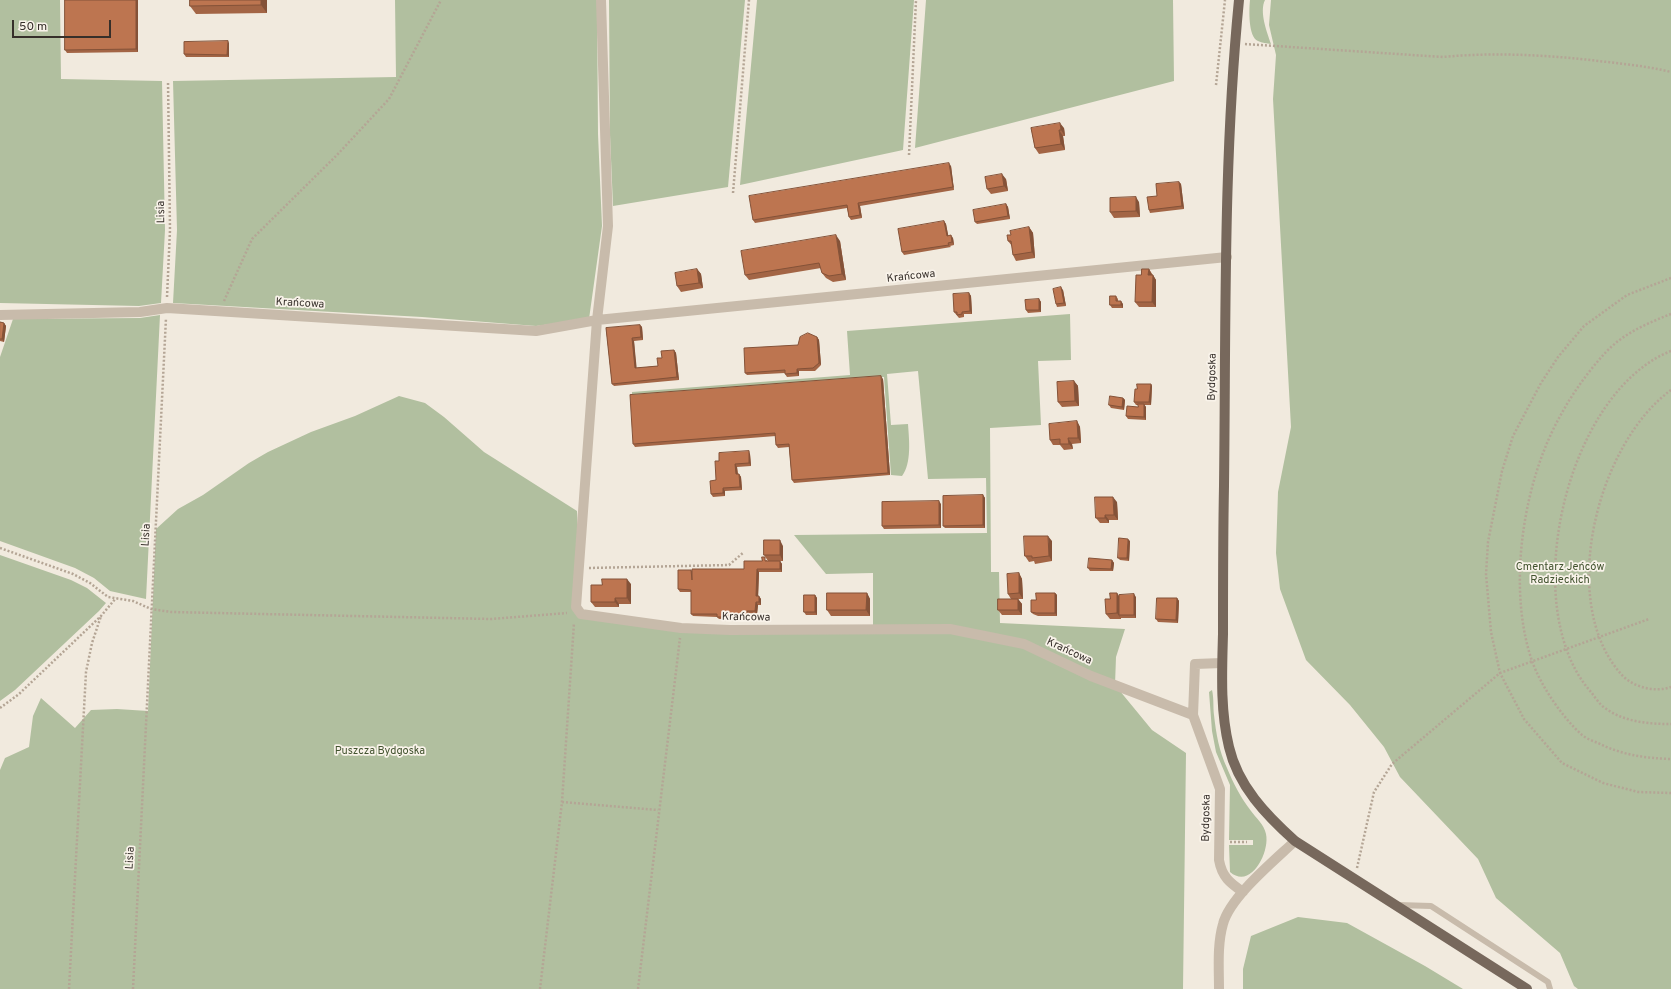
<!DOCTYPE html>
<meta charset="utf-8">
<style>
body{margin:0}
#map{position:relative;width:1671px;height:989px;overflow:hidden;background:#f1eade;font-family:Overpass,sans-serif}
canvas{display:block}
.scale{position:absolute;left:12px;top:20px;width:99px;height:18px;box-sizing:border-box;border:2px solid #362f2a;border-top:0;padding-left:5px;font-size:12px;line-height:14px;white-space:nowrap;color:#362f2a;-webkit-text-stroke:3px #f9f3ea;paint-order:stroke}
</style>
<div id="map">
<canvas width="1671" height="989"></canvas>
<div class="scale">50 m</div>
</div>
<script>
const ctx = document.querySelector('canvas').getContext('2d');
ctx.lineJoin = 'round';
function paint(path, color) { ctx.fillStyle = color; ctx.fill(path, 'evenodd'); }
function strokePath(path, color, width, dash) { ctx.strokeStyle = color; ctx.lineWidth = width; ctx.lineCap = dash ? 'butt' : 'round'; ctx.setLineDash(dash || []); ctx.stroke(path); }
function label(font, color, halo, rows, align = 'center') {
  ctx.font = font + ' Overpass,sans-serif'; ctx.lineWidth = 3.5; ctx.setLineDash([]); ctx.textBaseline = 'middle'; ctx.strokeStyle = halo; ctx.fillStyle = color; for (const [text, x, y, turn = 0] of rows) {
    ctx.save(); ctx.translate(x, y); ctx.rotate((+turn || 0) * Math.PI / 180); ctx.textAlign = isNaN(turn) ? turn : align; if (halo) ctx.strokeText(text, 0, 0); ctx.fillText(text, 0, 0); ctx.restore();
  }
}
const green = new Path2D(`
 M0 0H60L61 79 162 81 165 230 161 303 139 306 0 303Z
 M395 0H597L598 134 602 226 589 319 536 326 422 317 173 303 177 230 173 81 396 77Z
 M609 0H745L728 187 613 206 610 135Z
 M757 0H914L903 150 740 185Z
 M926 0H1173L1174 81 915 148Z
 M1250 0H1265C1259 12 1267 32 1271 44 1267 43 1262 43 1258 41 1248 37 1249 9 1250 0Z
 M1271 0H1671V989H1578L1574 986 1560 953 1496 898 1478 859 1400 777 1384 747 1350 705 1306 660 1280 589 1276 553 1278 492 1291 427 1273 99 1276 55 1269 25Z
 M1070 314 1071 360 1038 361 1041 425 990 428 991 572H999L1000 623 1125 629 1116 657 1115 685 1152 730 1186 753 1183 989H0V770L5 758 29 747 33 716 41 698 75 728 91 710 117 709 148 711 156 529 178 509 203 495 249 463 268 452 311 432 355 416 399 396 425 403 444 417 484 452 577 511 581 614 662 627 873 630V573L826 574 794 535 987 533 986 478 928 479 918 371 887 374 891 425 908 424C909 439 912 463 902 476L891 475 884 377 632 397V392L850 375 847 331Z
 M160 315 146 599 110 591 94 578 75 568 0 541V357L13 319 140 318Z
 M0 555 71 580 87 588 106 603 99 611 15 690 0 701Z
 M1212 690C1214 698 1213 707 1214 715 1216 733 1219 751 1227 768 1233 783 1241 798 1251 811 1256 818 1264 824 1266 834 1270 852 1251 890 1230 872L1229 845H1253V840H1229L1230 785 1216 752 1212 731 1209 692Z
 M1298 917 1347 923 1425 966 1463 989H1243V969L1251 936Z`);
const path = new Path2D(`
 M1245 44 1443 57C1495 52 1547 55 1599 61 1623 64 1647 66 1671 72
 M1216 85 1225 0
 M909 155 916 0
 M733 193 749 0
 M1671 278 1627 295 1584 326 1558 357 1541 383 1513 436 1502 471 1488 542 1486 574 1491 632 1500 673 1524 719 1562 763 1603 783 1638 792 1671 793
 M167 297 170 230 168 81
 M224 301 252 239 337 155 389 99 441 0
 M1671 314C1648 323 1624 333 1606 352 1581 379 1559 413 1545 448 1520 510 1510 597 1532 661 1541 686 1562 717 1582 735 1587 739 1593 741 1598 743 1622 755 1644 758 1671 759
 M1671 351C1566 392 1516 608 1591 692 1595 697 1599 704 1605 708 1624 722 1648 724 1671 724
 M1671 390C1597 444 1557 602 1621 674 1632 687 1655 693 1671 687
 M0 548 73 574 90 583 108 597 133 601 151 609 171 612 491 619 567 613
 M589 568 729 565 744 552
 M0 708 19 694 101 616 116 598
 M562 802 658 810
 M1230 842H1247
 M1357 868 1374 792 1392 764 1500 673 1649 619
 M69 989 86 672 92 643 101 616
 M133 989 166 318
 M540 989 562 802 574 623
 M638 989 680 638`);
const lane = new Path2D(`
 M1398 905 1431 906 1548 982 1550 989`);
const street = new Path2D(`
 M601 0 608 226 597 320 576 607 581 614 681 628 730 630 950 629 1024 644 1091 676 1193 715
 M0 315 140 312 167 308 536 331 597 320 1227 257
 M1222 663 1195 664 1193 715 1220 789 1219 860C1222 877 1230 883 1243 892
 M1219 989C1219 968 1217 945 1223 924 1230 897 1274 861 1295 841`);
const primary = new Path2D(`
 M1239 0C1223 162 1226 324 1224 486 1223 536 1223 585 1223 634 1222 671 1220 710 1229 747 1238 786 1266 815 1295 841L1527 989`);
const wall = new Path2D(`
 M65 0H138V52L67 53 65 50Z
 M267 0V13L196 14 190 6Z
 M229 43V57H186L184 54Z
 M1031 128H1064L1065 136H1063L1065 150 1039 154 1035 148Z
 M951 166 954 190 860 206 862 218 851 220 849 217 847 208 755 223 753 220Z
 M1006 179 1008 191 991 194 987 189Z
 M1179 182 1181 184 1184 209 1150 213 1149 210 1157 196Z
 M1139 202 1140 217 1114 218 1110 212Z
 M1006 204 1008 207 1010 219 977 224 975 222Z
 M944 221 946 224 948 236 953 238 954 245 950 246 951 247 904 255 902 252Z
 M1029 227 1033 233 1035 258 1016 261 1013 255 1012 246 1008 241 1011 235Z
 M840 241 846 280 833 282 826 278 822 273 821 268 749 280 745 275Z
 M697 269 701 274 703 288 681 292 677 286Z
 M1149 269 1156 280V307H1139L1135 302 1141 275Z
 M1063 290 1066 306 1057 307 1056 304Z
 M969 293 971 296 972 314H964V317L959 318 954 312Z
 M1116 296 1118 299V301L1123 304V308H1112L1110 305Z
 M1039 299 1041 302V312L1028 313 1026 310Z
 M0 322 4 323 6 326 4 342 0 341Z
 M640 325 642 327 643 340 634 341 636 368 658 366 662 358 674 350 676 353 679 380 614 386 612 384 606 328Z
 M817 337 819 340 821 365 815 371H799V376L787 377 785 374V373L747 375 745 373 798 345Z
 M883 379 890 475 794 483 792 480 789 447 778 448 776 445V436L635 447 633 444Z
 M1074 381 1078 386 1079 406 1062 407 1058 402Z
 M1151 384 1152 386 1151 405H1144L1146 407V420L1128 419 1126 416 1138 407V405H1136L1134 402 1137 389Z
 M1123 398 1125 400 1124 410 1111 408 1109 405Z
 M1077 421 1080 427 1081 443 1072 444 1073 449 1064 450 1060 445H1053L1050 440Z
 M750 454 751 466 737 467 738 474H739L741 477 742 490 725 491V496L713 497 711 494 716 480 719 461Z
 M983 495 985 498V528H945L943 526Z
 M1117 502 1118 520H1109V523H1100L1096 518Z
 M941 504V528L884 529 882 526Z
 M1052 541V561L1035 564 1034 561 1029 562 1025 556Z
 M1130 541 1129 561 1120 560 1118 558Z
 M783 546V561H768L764 555Z
 M767 560V561H780L782 564V572H759L758 596 761 599V605H758L757 614 749 613V619H719L717 617 693 616 691 614V592H680L678 589 691 570 692 571 744 569 762 561Z
 M1112 560 1114 563 1113 571H1090L1088 568Z
 M1019 573 1022 579 1023 599H1018L1022 604V615H1002L998 610 1011 599 1008 594Z
 M631 584V604H619V607H595L591 602Z
 M867 593 870 599V616H831L827 610Z
 M1055 593 1057 595V616H1038L1033 614 1031 612 1036 600Z
 M1117 593 1119 596 1136 597V618H1121V619H1110L1106 614 1110 599Z
 M815 595 817 598V615H806L804 612Z
 M1177 598 1179 601 1178 623 1158 622 1156 619Z`);
const shadedWall = new Path2D(`
 M136 0H138V52L136 49Z
 M261 0H267V13L261 5Z
 M228 41 229 43V57L227 55Z
 M1060 123 1064 128 1065 136 1061 130Z
 M1059 130 1063 136 1065 150 1061 144Z
 M949 163 951 166 954 190 953 187Z
 M1002 174 1006 179 1008 191 1004 186Z
 M1179 182 1181 184 1184 209 1182 206Z
 M1136 197 1139 202 1140 217 1136 211Z
 M858 203 860 206 862 218 860 215Z
 M1006 204 1008 207 1010 219 1008 216Z
 M944 221 946 224 949 239 947 236Z
 M1029 227 1033 233 1035 258 1032 252Z
 M836 235 840 241 846 280 842 274Z
 M951 235 953 238 954 245 952 242Z
 M697 269 701 274 703 288 699 283Z
 M1149 269 1152 275H1148Z
 M1153 275 1156 280V307L1152 302Z
 M1061 287 1063 290 1066 306 1064 303Z
 M969 293 971 296 972 314 970 311Z
 M1039 299 1041 302V312L1039 310Z
 M1121 301 1123 304V308L1121 305Z
 M4 323 6 326 4 342 2 339Z
 M640 325 642 327 643 340 641 337Z
 M817 337 819 340 821 365 819 363Z
 M632 338 634 341 637 371 635 368Z
 M674 350 676 353 679 380 677 377Z
 M797 369 799 371V376L797 373Z
 M881 376 883 379 890 475 888 473Z
 M1074 381 1078 386 1079 406 1075 401Z
 M1151 384 1152 386 1151 405 1149 402Z
 M1123 398 1125 400 1124 410 1122 407Z
 M1144 404 1146 407V420L1144 417Z
 M1077 421 1080 427 1081 443 1078 438Z
 M1068 438 1072 444 1073 449 1069 444Z
 M749 451 750 454 751 466 749 463Z
 M735 464 737 467 738 477 736 474Z
 M739 474 741 477 742 490 740 487Z
 M723 488 725 491V496L723 493Z
 M983 495 985 498V528L983 525Z
 M1113 497 1117 502 1118 520 1114 515Z
 M939 501 941 504V528L939 525Z
 M1105 515 1109 520V523L1105 518Z
 M1048 536 1052 541V561L1049 556Z
 M1128 539 1130 541 1129 561 1127 558Z
 M780 540 783 546V561L780 555Z
 M1112 560 1114 563 1113 571 1111 569Z
 M780 561 782 564V572L780 569Z
 M757 569 759 572 758 599 756 596Z
 M1019 573 1022 579 1023 599 1019 593Z
 M627 579 631 584V604L627 598Z
 M867 593 870 599V616L866 610Z
 M1055 593 1057 595V616L1055 613Z
 M1117 593 1120 599 1119 615 1121 619 1117 613Z
 M1134 594 1136 597V618L1134 615Z
 M815 595 817 598V615L815 612Z
 M759 596 761 599V605L759 602Z
 M615 598 619 604V607L615 602Z
 M1177 598 1179 601 1178 623 1176 620Z
 M1018 599 1022 604V615L1018 610Z
 M756 602 758 605 757 614 755 611Z
 M747 611 749 613V619L747 617Z`);
const building = new Path2D(`
 M65 0H136V49L65 50Z
 M190 0H261V5L190 6Z
 M228 41 227 55 184 54V42Z
 M1060 123 1061 130H1059L1061 144 1035 148 1031 128Z
 M949 163 953 187 858 203 860 215 849 217 847 205 753 220 749 196Z
 M1002 174 1004 186 987 189 985 177Z
 M1179 182 1182 206 1149 210 1147 197 1157 196 1156 184Z
 M1136 197V211L1110 212V198Z
 M1006 204 1008 216 975 222 973 210Z
 M944 221 947 236 951 235 952 242 948 243 949 245 902 252 898 229Z
 M1029 227 1032 252 1013 255 1011 241H1008L1007 235H1011L1010 231Z
 M836 235 842 274 829 276 822 273 819 263 745 275 741 251Z
 M697 269 699 283 677 286 675 273Z
 M1142 269H1149L1148 275H1153L1152 302H1135L1136 275H1141Z
 M1061 287 1064 303 1056 304 1053 289Z
 M969 293 970 311 962 312V314L957 315V312H954L953 294Z
 M1110 296H1116V301H1121V305H1110Z
 M1039 299V310H1026L1025 300Z
 M0 322 4 323 2 339H0Z
 M640 325 641 337 632 338 635 368 658 366 657 358H662L661 351 674 350 677 377 612 384 606 328Z
 M808 333 817 337 819 363 813 368 797 369V373L785 374V370L745 373 744 348 798 345 800 337Z
 M881 376 888 473 792 480 789 444 776 445 775 433 633 444 630 395Z
 M1074 381 1075 401 1058 402 1057 382Z
 M1137 384H1151L1149 402H1134L1135 389H1137Z
 M1110 396 1123 398 1122 407 1109 405Z
 M1138 404H1144V417L1126 416 1127 406 1138 407Z
 M1077 421 1078 438H1068L1069 444H1060V439L1050 440 1049 424Z
 M749 451V463L735 464 736 474H739L740 487 723 488V493L711 494 710 481 716 480 715 461H719V453Z
 M983 495V525L943 526V496Z
 M1095 497H1113L1114 515H1105V518H1096Z
 M939 501V525L882 526V502Z
 M1024 536H1048L1049 556 1032 558V556H1025Z
 M1119 538 1128 539 1127 558H1118Z
 M764 540H780V555H764Z
 M762 557H765V561H780V569H757L756 596H759V602H756L755 611H747V617H717V614H691V590L678 589V570H691L692 580V569H744V561H762Z
 M1089 558 1112 560 1111 569 1088 568Z
 M1019 573V593L1008 594 1007 574Z
 M602 579H627V598H615V602H591V585H602Z
 M827 593H867L866 610H827Z
 M1036 593H1055V613H1036L1031 612V600H1036Z
 M1110 593H1117V613L1106 614 1105 599H1110Z
 M1134 594V615H1119V595Z
 M804 595H815V612H804Z
 M1157 598H1177L1176 620 1156 619Z
 M998 599H1018V610H998Z`);
const streetNames = [
 ["Lisia",162,212,-91],
 ["Krańcowa",911,277,-6],
 ["Krańcowa",300,304,3],
 ["Bydgoska",1213,377,-89],
 ["Lisia",147,535,-87],
 ["Krańcowa",746,618,1],
 ["Krańcowa",1069,652,25],
 ["Bydgoska",1207,818,-89],
 ["Lisia",131,858,-87]
];
const parkNames = [
 ["Cmentarz Jeńców",1560,568],
 ["Radzieckich",1560,581],
 ["Puszcza Bydgoska",380,752]
];
paint(green, '#b1bf9f');
strokePath(path, '#b4a595', 2.5, [2, 2]);
strokePath(lane, '#c8bbab', 6);
strokePath(street, '#c8bbab', 10);
strokePath(primary, '#77685c', 10);
paint(wall, '#a36545');
paint(shadedWall, '#845238');
paint(building, '#bd7550');
strokePath(building, '#845238', 1);
label('11px', '#362f2a', '#f9f3ea', streetNames);
label('11px', '#42532f', '#f9f3ea', parkNames);
</script>
